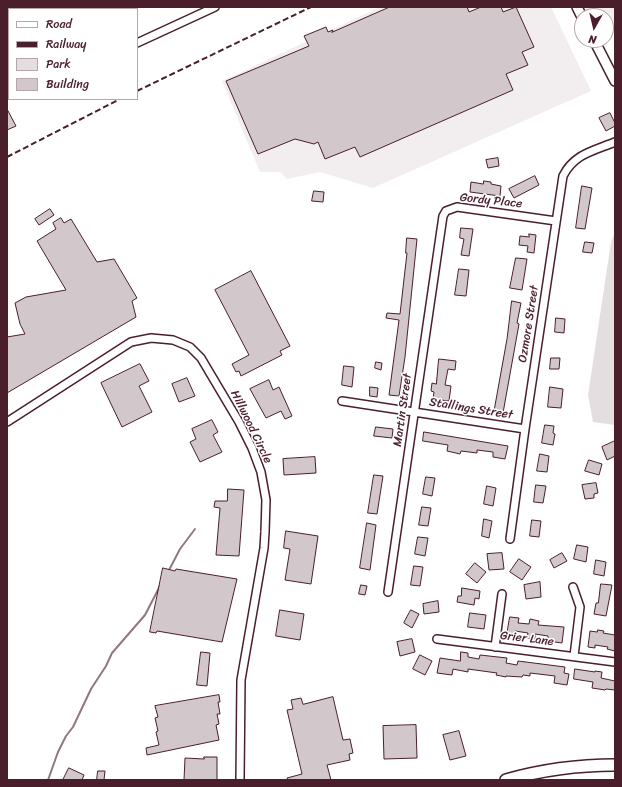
<!DOCTYPE html>
<style>
body{margin:0}
#map{position:relative;width:622px;height:787px;overflow:hidden;background:#fff;font-family:Sriracha,sans-serif}
canvas{display:block}
.frame{position:absolute;inset:0;border:8px solid #4a1f2b;pointer-events:none}
.legend{position:absolute;left:8px;top:8px;width:130px;height:92px;box-sizing:border-box;background:#fff;border:1px solid #b7a5aa;margin:0;padding:5px 7px;list-style:none;font-size:12px;color:#4a1f2b}
.legend li{display:flex;align-items:center;gap:8px;height:20px}
.legend b{width:20px;border:1px solid #b7a5aa}
.north{position:absolute;left:574px;top:8px;width:40px;height:40px;box-sizing:border-box;background:#fff;border:1px solid #b7a5aa;border-radius:50%;rotate:188deg;font-size:11px;font-weight:700;line-height:16px;text-align:center;color:#4a1f2b}
.north::after{content:'';display:block;margin:auto;width:14px;height:18px;background:#4a1f2b;clip-path:polygon(50% 0,100% 100%,50% 72%,0 100%)}
</style>
<div id="map">
<canvas width="622" height="787"></canvas>
<div class="frame"></div>
<ul class="legend">
<li><b style="height:5px;background:#fff"></b>Road</li>
<li><b style="height:5px;background:#4a1f2b"></b>Railway</li>
<li><b style="height:11px;background:#e5dee0"></b>Park</li>
<li><b style="height:11px;background:#d2c7cb"></b>Building</li>
</ul>
<div class="north">N</div>
</div>
<script>
const ctx = document.querySelector('canvas').getContext('2d');
ctx.lineJoin = 'round';
function paint(path, color) { ctx.fillStyle = color; ctx.fill(path, 'evenodd'); }
function strokePath(path, color, width, dash) { ctx.strokeStyle = color; ctx.lineWidth = width; ctx.lineCap = dash ? 'butt' : 'round'; ctx.setLineDash(dash || []); ctx.stroke(path); }
function label(font, color, halo, rows, align = 'center') {
  ctx.font = font + ' Sriracha,sans-serif'; ctx.lineWidth = 3; ctx.setLineDash([]); ctx.textBaseline = 'middle'; ctx.strokeStyle = halo; ctx.fillStyle = color; for (const [text, x, y, turn = 0] of rows) {
    ctx.save(); ctx.translate(x, y); ctx.rotate((+turn || 0) * Math.PI / 180); ctx.textAlign = isNaN(turn) ? turn : align; if (halo) ctx.strokeText(text, 0, 0); ctx.fillText(text, 0, 0); ctx.restore();
  }
}
const built = new Path2D(`
 M380 7H551L591 91 373 188 320 172 287 179 280 172H260L222 81Z
 M576 7H615V33L606 37V16H582Z`);
const green = new Path2D(`
 M615 232V425L593 422 588 395 611 242Z`);
const water = new Path2D(`
 M7 7H111L104 9H9V32L7 33Z`);
const stream = new Path2D(`
 M168 572 180 549 195 529
 M48 780 58 752 66 736 73 727 91 689 106 666 112 653 145 615 161 584`);
const building = new Path2D(`
 M390 7H467L469 12 481 7H501L503 12 516 7 534 47 522 52 528 65 506 74 513 90 360 157 355 147 325 159 318 142 314 144 295 139 258 154 226 81 309 46 304 36 326 27 328 32 333 30 332 32Z
 M7 109 16 126 7 130Z
 M610 113 615 123V126L606 131 599 118Z
 M498 158 499 166 488 168 486 160Z
 M535 176 539 185 514 198 509 189Z
 M484 181 491 182V184L501 186 500 196 470 192 471 182 483 184Z
 M582 186 592 188 585 229 576 228Z
 M314 191 324 192 323 202 312 201Z
 M50 209 54 215 39 225 35 219Z
 M61 218 64 223 71 219 97 262 114 259 137 298 132 301 136 317 7 393V337L25 334 20 324 15 303 26 297 66 290 37 241 56 229 53 223Z
 M461 228 473 229 469 256 461 255 464 239 460 238Z
 M529 234 536 235 534 253 527 252 528 246 519 245 520 236 529 237Z
 M407 238 417 239 405 357 399 396 389 395 399 320 386 318 387 313 400 314 407 253H406Z
 M585 242 594 243 592 253 583 252Z
 M516 258 527 259 522 290 510 288Z
 M459 269 469 270 466 296 455 295Z
 M251 271 290 346 280 351 282 355 241 376 239 371 236 372 232 364 249 355 215 290Z
 M512 301 521 303 517 323 519 324 503 413 494 411 507 339Z
 M556 318 565 319 564 333 555 332Z
 M551 358H560L559 369H550Z
 M439 359 456 361 455 370 448 369 445 385 451 386 449 401 433 399 434 392 431 391 432 383 436 384Z
 M376 362 382 363 381 370 375 368Z
 M140 364 149 381 139 386 152 412 122 427 101 383Z
 M344 366 354 367 352 387 342 385Z
 M187 378 195 396 179 402 172 384Z
 M269 380 273 390 279 387 292 416 285 419 281 411 266 418 250 389Z
 M370 387 378 388 377 397 370 396Z
 M550 387 563 389 561 408 548 407Z
 M212 420 218 432 213 435 222 452 200 462 190 442 196 439 192 429Z
 M545 425 554 426 553 433 555 434 553 445 542 443Z
 M376 427 393 429 392 438 374 436Z
 M424 432 508 446 505 459 493 457V452L477 450V453L461 451 460 454 447 451 448 445 423 441Z
 M615 441V456L607 460 602 447Z
 M540 454 549 456 547 472 537 471Z
 M315 457 316 473 284 475 283 459Z
 M589 460 602 464 599 475 585 471Z
 M374 475 383 476 377 514 368 513Z
 M426 477 435 478 432 496 423 494Z
 M596 483 598 493 594 494V498L585 499 582 485Z
 M536 485 546 486 543 503 534 502Z
 M487 486 496 488 493 506 484 504Z
 M228 489 244 490 239 556 216 555 220 508 214 507 215 501H227Z
 M422 507 431 508 428 526 419 525Z
 M484 519 492 521 489 538 482 536Z
 M532 520 541 521 539 537 530 536Z
 M367 523 376 525 370 570 360 568Z
 M286 531 318 536 311 584 285 580 290 549 284 548Z
 M418 537 428 538 425 556 415 554Z
 M577 545 588 547 586 562 574 559Z
 M502 553 504 569 489 570 487 554Z
 M562 553 567 561 554 568 550 560Z
 M519 559 531 567 522 580 510 572Z
 M596 560 606 562 604 576 594 574Z
 M475 563 486 572 477 583 466 574Z
 M414 566 423 567 420 586 411 585Z
 M163 568 175 571 176 569 237 579 222 642 157 631 156 633 150 632Z
 M540 582 541 597 526 599 524 585Z
 M601 584 612 585 606 616 594 614 596 603H598Z
 M361 585 367 586 365 595 359 594Z
 M462 588 480 591 479 599 475 598 474 605 457 602 458 596H461Z
 M438 601 439 612 424 614 423 604Z
 M280 610 304 614 300 640 276 636Z
 M411 610 419 614 412 628 404 623Z
 M470 613 486 615 484 629 468 627Z
 M510 617 519 618 518 623 529 624 530 619 539 621 538 625 564 627 562 643 548 641V636L535 634V639L527 638 528 633 515 631V636L507 635Z
 M598 630 604 631 603 633 615 635V651L607 649 608 647 595 645V648L588 647 590 631 597 632Z
 M412 639 415 652 400 656 397 642Z
 M201 652 210 653 207 686 197 685Z
 M461 652 468 653V657L479 659 480 655 507 658 506 663 517 665 518 661 565 667 564 673 569 674 567 685 554 683 555 676 530 673V676L523 675 522 677 506 676V677L496 675 497 673 468 669V672L453 669 452 675 437 673 440 658 460 661Z
 M420 655 432 661 425 675 413 669Z
 M575 669 595 672V671L602 672 601 678 615 681V690L606 689 605 690 592 688 593 682 574 679Z
 M219 695 220 702H218L220 714H217L219 724 216 725 219 740 147 755 146 748 159 745 156 732 158 731 155 718 158 717 155 706Z
 M333 697 343 740 350 739 353 753 349 754 350 760 327 765 331 780H288L287 778 302 774 287 710 293 709 291 700 301 698 303 704Z
 M416 725 417 758 384 759 383 726Z
 M459 731 466 756 450 760 443 735Z
 M204 757H217V780H184L185 758 204 759Z
 M69 768 84 775 82 780H63Z
 M98 771H105L104 780H97Z`);
const street = new Path2D(`
 M137 43 215 7
 M7 72H9
 M342 401 525 429
 M7 422 131 342 151 338 173 340 190 347 201 358 239 422 252 448 261 472 266 500 265 532 264 548 241 680 240 780
 M510 539 525 429 563 176C574 154 593 151 615 142
 M573 587 580 607 574 656
 M388 592 443 216 446 211 457 207 556 221
 M437 639 615 662
 M495 647 502 594`);
const secondary = new Path2D(`
 M577 7 582 17
 M594 40 615 81`);
const primary = new Path2D(`
 M506 780C541 770 578 765 615 765`);
const rail = new Path2D(`
 M137 91 311 7
 M7 157 120 99`);
const streetNames = [
 ["Gordy Place",491,201,6],
 ["Ozmore Street",529,324,-81],
 ["Stallings Street",471,409,9],
 ["Martin Street",403,410,-82],
 ["Hillwood Circle",251,427,64],
 ["Grier Lane",527,639,7]
];
paint(built, '#f2eeef');
paint(green, '#e5dee0');
paint(water, '#c1b3b6');
strokePath(water, '#91787e', 1);
strokePath(stream, '#91787e', 2);
paint(building, '#d2c7cb');
strokePath(building, '#4a1f2b', 1);
strokePath(street, '#4a1f2b', 10);
strokePath(secondary, '#4a1f2b', 12);
strokePath(primary, '#4a1f2b', 14);
strokePath(street, '#fff', 7);
strokePath(secondary, '#fff', 9);
strokePath(primary, '#fff', 11);
strokePath(rail, '#4a1f2b', 2, [6, 3]);
label('12px', '#4a1f2b', '#fff', streetNames);
</script>
